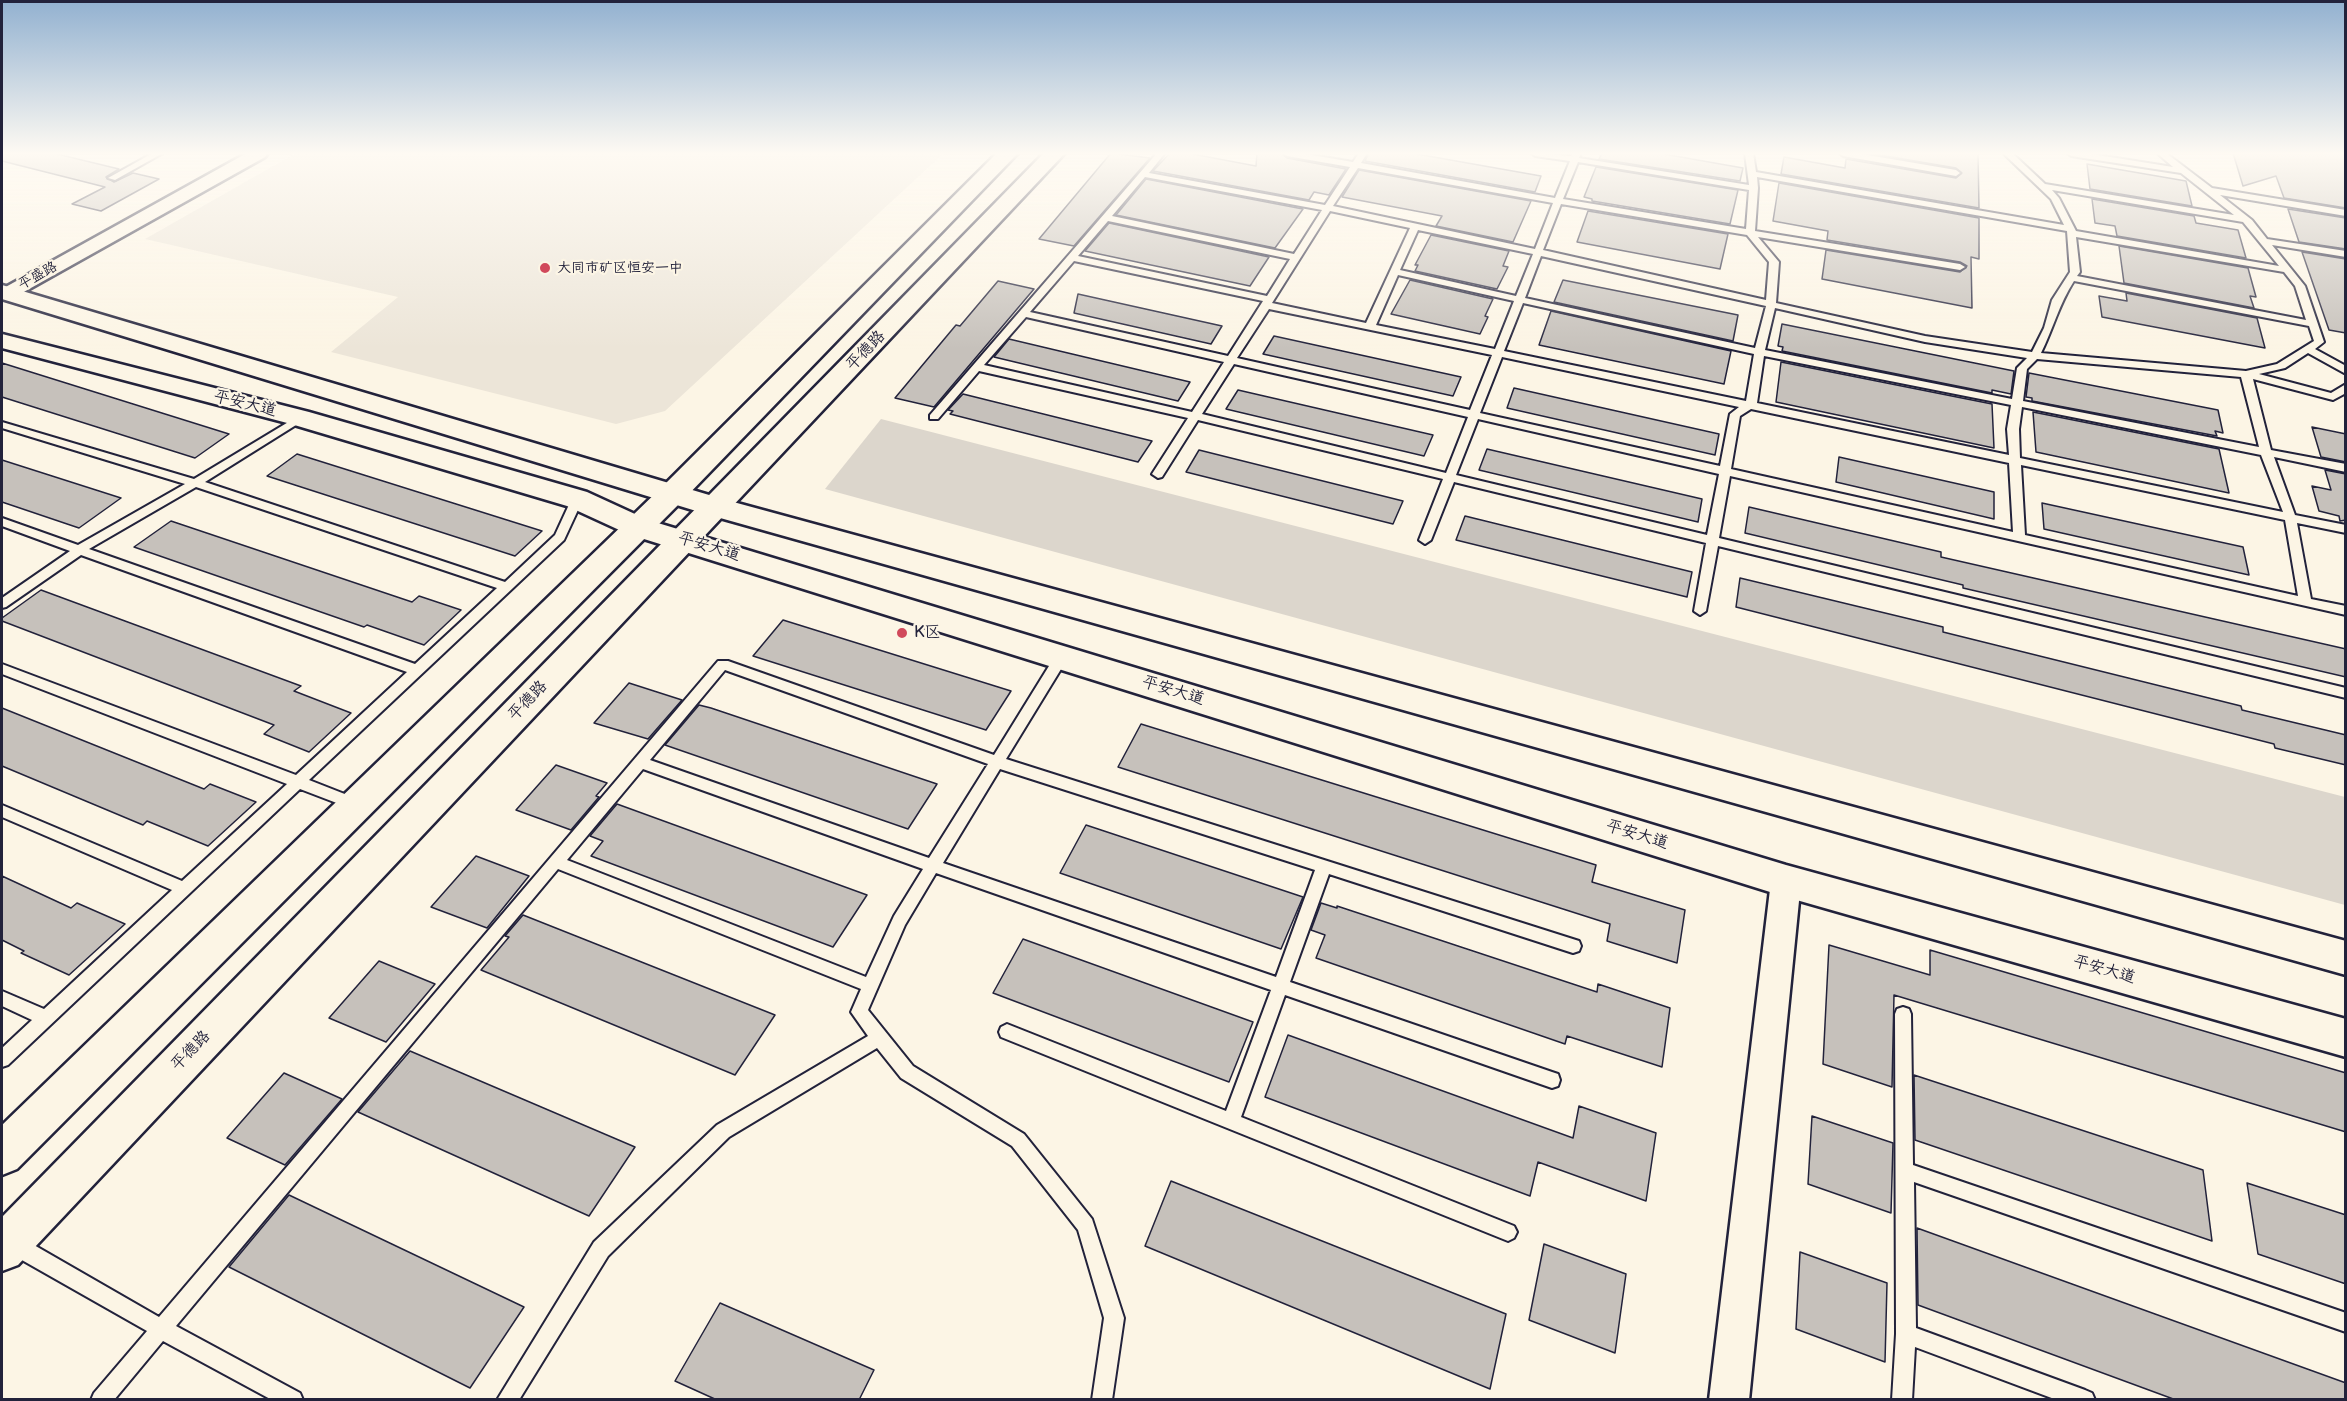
<!DOCTYPE html>
<meta charset="utf-8">
<style>
body{margin:0}
#map{position:relative;width:2347px;height:1401px;overflow:hidden;background:#fcf5e5;font-family:"Balsamiq Sans",sans-serif}
canvas{display:block}
.frame{position:absolute;inset:0;border:3px solid #22223b;pointer-events:none}
</style>
<div id="map">
<canvas width="2347" height="1401"></canvas>
<div class="frame"></div>
</div>
<script>
const ctx = document.querySelector('canvas').getContext('2d');
ctx.lineJoin = 'round';
function paint(path, color) { ctx.fillStyle = color; ctx.fill(path, 'evenodd'); }
function strokePath(path, color, width, dash) { ctx.strokeStyle = color; ctx.lineWidth = width; ctx.lineCap = dash ? 'butt' : 'round'; ctx.setLineDash(dash || []); ctx.stroke(path); }
function label(font, color, halo, rows, align = 'center') {
  ctx.font = font + ' "Balsamiq Sans","LXGW WenKai TC",sans-serif'; ctx.lineWidth = 4.5; ctx.setLineDash([]); ctx.textBaseline = 'middle'; ctx.strokeStyle = halo; ctx.fillStyle = color; for (const [text, x, y, turn = 0] of rows) {
    ctx.save(); ctx.translate(x, y); ctx.rotate((+turn || 0) * Math.PI / 180); ctx.textAlign = isNaN(turn) ? turn : align; if (halo) ctx.strokeText(text, 0, 0); ctx.fillText(text, 0, 0); ctx.restore();
  }
}
const built = new Path2D(`
 M296 153H944L665 411 616 424 331 352 398 297 145 239Z`);
const green = new Path2D(`
 M881 419 2345 797V905L825 489Z`);
const building = new Path2D(`
 M2 153H53L119 169 106 177 114 182 133 173 159 179 101 211 72 204 105 187 2 161Z
 M1111 153 1150 158 1074 246 1039 239Z
 M1170 153H1187L1256 166 1257 153H1281L1287 158 1346 169 1329 195 1314 192 1309 200 1153 171Z
 M1369 153H1411L1541 176 1535 192 1365 161Z
 M1602 153H1658L1743 168 1740 181 1599 159Z
 M1868 153H1978L1979 208 1781 174 1784 157 1845 168 1846 159 1956 178 1962 173 1956 168Z
 M2233 153H2346V208L2284 198 2276 176 2243 186Z
 M2087 164 2186 181 2192 206 2090 189Z
 M1596 167 1738 190 1730 224 1592 201V199L1584 197Z
 M1359 170 1531 201 1513 242 1436 226 1442 216 1342 197Z
 M1146 179 1303 209 1275 248 1116 215Z
 M1779 183 1979 218V259L1971 257 1972 308 1822 279 1826 250 1960 272 1967 266 1960 262 1827 240 1828 231 1773 221Z
 M2092 199 2194 216 2196 223 2238 230 2246 258 2117 236 2115 226 2095 223Z
 M2288 209 2346 218V249L2299 242Z
 M1588 211 1728 234 1720 269 1577 242Z
 M1109 223 1269 257 1250 286 1085 251Z
 M1431 235 1509 251 1503 266 1508 267 1497 289 1415 271 1418 265H1415Z
 M2119 246 2248 268 2256 297 2250 296 2254 308 2124 283Z
 M2302 252 2346 259V333L2329 330Z
 M1410 280 1493 299 1485 316 1488 317 1480 334 1391 314Z
 M1563 280 1738 315 1733 341 1554 302Z
 M998 281 1034 289 934 407 895 398 956 325 960 326Z
 M2126 293 2257 318 2265 348 2102 317 2099 296 2127 301Z
 M1078 294 1222 326 1211 344 1074 313Z
 M1551 311 1731 351 1724 384 1539 345Z
 M1782 324 2014 371 2011 394 1992 390V393L1782 351 1783 347 1778 346Z
 M1274 336 1461 377 1453 396 1263 354Z
 M1009 339 1190 382 1178 401 994 357Z
 M1781 362 1992 404 1994 448 1776 402Z
 M2 363 229 434 195 458 2 397Z
 M2029 373 2218 410 2223 433 2215 431 2217 436 2032 401V398L2026 397Z
 M1514 388 1719 434 1715 455 1507 408Z
 M1238 390 1433 435 1424 456 1226 409Z
 M963 394 1152 441 1138 462 950 414 953 411 948 410Z
 M2033 412 2219 449 2229 493 2036 452Z
 M2312 427 2346 434V462L2321 457Z
 M1487 449 1702 499 1698 522 1479 470Z
 M1199 450 1403 501 1393 524 1186 472Z
 M297 454 542 531 515 556 267 476Z
 M1839 457 1994 492V519L1836 482Z
 M2 460 121 498 79 528 2 502Z
 M2325 470 2346 474V520L2340 521 2339 516 2319 511 2312 486 2331 490Z
 M2042 503 2243 547 2249 575 2044 529Z
 M1749 507 1941 552V557L2346 649V677L1963 588V585L1745 533Z
 M1465 516 1692 572 1687 597 1456 540Z
 M171 521 412 602 419 596 461 610 424 645 367 625 364 627 134 547Z
 M1740 578 1943 627V632L2241 706 2242 710 2346 735V765L2275 748 2274 744 1736 607Z
 M41 590 301 686 294 691 351 713 309 752 264 734 274 725 2 621V618Z
 M783 620 1011 691 986 730 753 656Z
 M629 683 682 700 648 739 594 723Z
 M699 705 711 708 937 784 908 829 665 745Z
 M2 708 204 789 210 784 256 802 208 846 147 821 143 825 2 766Z
 M1141 724 1596 865 1592 882 1685 910 1677 963 1607 941 1610 924 1118 767Z
 M556 765 607 783 596 796 599 797 571 830 516 810Z
 M617 804 867 895 833 947 591 856 603 841 590 836Z
 M1086 825 1303 897 1281 949 1060 873Z
 M476 856 529 876 487 928 431 907Z
 M2 876 71 908 77 903 125 924 69 975 21 953 24 951 2 940Z
 M1321 903 1337 908V906L1597 992 1598 984 1670 1008 1662 1067 1567 1036 1565 1044 1316 958 1325 935 1311 930Z
 M523 915 775 1015 735 1075 481 970 509 937 505 936Z
 M1023 939 1253 1022 1229 1082 993 993Z
 M1829 945 1930 975V950L2346 1073V1132L1894 995 1892 1087 1823 1064Z
 M379 961 435 984 386 1042 329 1018Z
 M1288 1035 1573 1138 1579 1106 1656 1133 1646 1201 1538 1162 1530 1196 1265 1097Z
 M410 1051 635 1147 589 1216 358 1112Z
 M284 1073 342 1099 285 1165 227 1138Z
 M1914 1075 2203 1170 2212 1241 1915 1140Z
 M1812 1116 1893 1143 1891 1213 1808 1184Z
 M1171 1181 1506 1314 1490 1389 1145 1246Z
 M2247 1183 2346 1215V1284L2258 1254Z
 M289 1195 524 1307 470 1388 229 1267Z
 M1917 1228 2346 1383V1400H2176L1918 1305Z
 M1544 1244 1626 1274 1615 1353 1529 1320Z
 M1800 1252 1887 1283 1885 1362 1796 1329Z
 M720 1303 874 1370 859 1400H717L675 1381Z`);
const lane = new Path2D(`
 M153 153H163L115 180 108 178Z
 M1157 153H1165L1149 173 1325 205 1350 167 1287 156 1283 153H1300L1353 162 1359 153H1367L1361 163 1555 198 1570 161 1535 156 1531 153 1571 156 1573 153H1581L1579 158 1749 185 1745 153H1753L1756 172 2064 225 2051 199 2003 153H2012L2045 184 2234 215 2181 173 2071 156 2067 153H2085L2173 167 2157 153H2166L2212 188 2346 210V216L2220 195 2252 220 2267 239 2346 251V257L2272 245 2305 286 2324 342 2315 349 2346 366V374L2308 353 2285 368 2259 374 2331 393 2346 384V393L2333 400 2253 379 2271 450 2346 464V472L2274 457 2295 515 2346 525V533L2297 523 2311 599 2346 606V615L1730 476 1719 538 2346 688V698L1718 546 1706 611 1700 615 1694 611 1706 543 1454 482 1431 540 1425 544 1419 540 1443 479 1198 420 1162 477 1158 478 1152 474 1188 418 979 371 938 419H930V415ZM1578 162 1749 190 1746 229 1563 199ZM1358 168 1553 203 1535 249 1333 206ZM1145 177 1322 210 1294 254 1112 216ZM1757 177 2067 231 2070 272 2052 300 2044 328 2032 352 1925 336 1776 303 1779 262 1758 237 1960 270 1965 267 1960 264 1755 231 1758 188ZM2052 190 2243 222 2279 266 2076 231 2059 198ZM1561 204 1747 235 1769 262 1766 300 1543 250ZM1330 211 1410 228 1366 323 1272 303ZM1108 221 1290 259 1267 296 1078 256ZM1418 230 1533 254 1516 296 1400 270ZM2076 237 2284 272 2295 286 2306 320 2077 276 2080 272ZM1541 256 1766 306 1755 348 1525 298ZM1074 261 1263 301 1228 356 1030 312ZM1398 275 1514 301 1495 349 1376 325ZM2074 281 2309 326 2314 341 2277 364 2246 371 2041 353C2053 329 2059 304 2074 281ZM1523 303 1754 354 1746 401 1504 351ZM1775 308 1925 342 2027 358 2017 368 2012 399 1765 350ZM1269 309 1492 355 1470 410 1237 358ZM1026 317 1224 362 1192 412 984 365ZM1764 356 2011 405 2007 429 2009 455 1757 403ZM1502 357 1739 407 1730 414 1720 466 1480 413ZM2037 359 2241 377 2259 447 2023 401 2027 369ZM1234 364 1468 417 1446 473 1202 414ZM2022 407 2261 455 2283 512 2020 458 2019 429ZM1751 409 2009 463 2013 532 1731 469 1740 416ZM1478 419 1719 474 1707 535 1456 475ZM2021 465 2285 520 2298 596 2025 535Z
 M1839 153H1856L1956 170 1960 173 1956 176 1843 156Z
 M300 415 305 418 304 420 205 482 505 582 555 535 573 496H581L583 499 564 540 309 780 360 800 362 804 360 808 355 810 300 789 8 1065 2 1067V1048L32 1020 2 1006V991L44 1009 172 890 2 817V805L182 881 287 784 2 674V664L296 775 407 672 81 555 6 607 2 608V598L70 551 2 526V518L78 545 185 484 2 428V422L194 479ZM196 487 497 588 415 664 89 549Z
 M1062 651 1069 656 1006 759 1579 941 1581 946 1579 951 1573 953 1329 874 1290 982 1552 1072 1558 1074 1560 1080 1558 1086 1552 1088 1285 995 1241 1117 1514 1226 1517 1232 1514 1238 1508 1241 1001 1037 999 1032 1001 1027 1007 1024 1226 1111 1271 990 936 873 905 925 868 1010 913 1066 1024 1134 1092 1219 1124 1318 1112 1400H1092L1104 1318 1078 1230 1012 1146 901 1078 877 1048 729 1137 608 1256 519 1400H497L594 1242 717 1125 868 1036 851 1012 861 989 558 869 176 1326 300 1393 303 1400H272L163 1341 114 1400H91L94 1393 147 1331 6 1251 4 1244 6 1237 13 1235 20 1237 159 1317 718 661H728L994 755 1057 653ZM725 670 988 764 929 858 650 760ZM643 769 923 869 894 916 866 977 567 860ZM1000 769 1315 870 1276 977 943 863Z
 M1903 1007 1909 1009 1911 1014 1913 1165 2346 1313V1332L1914 1182 1916 1328 2085 1390 2092 1393 2095 1400H2057L1915 1347 1912 1400H1892L1896 1334 1895 1014 1897 1009Z`);
const street = new Path2D(`
 M247 153H268L265 157 13 298 2 299V289Z
 M1786 868 1797 872 1801 881 1749 1400H1709L1771 881 1775 872Z`);
const secondary = new Path2D(`
 M997 153H1018L683 500 17 1169 2 1175V1125L663 486Z
 M1044 153H1065L18 1265 2 1271V1217Z`);
const primary = new Path2D(`
 M2 285 726 500 2346 941V975L706 514 2 299Z
 M2 334 309 412 587 492 648 520 1786 865 2346 1019V1057L1786 897 628 534 567 506 291 424 2 348Z`);
const markers = [
 [545,268,6,"#d1495b"],
 [902,633,6,"#d1495b"]
];
const farPoinames = [
 ["大同市矿区恒安一中",557,268]
];
const farStreetnames = [
 ["平盛路",38,276,-29]
];
const streetNames = [
 ["平德路",866,351,-46],
 ["平安大道",245,404,14],
 ["平安大道",709,547,17],
 ["平安大道",1173,691,17],
 ["平德路",528,701,-46],
 ["平安大道",1637,835,17],
 ["平安大道",2104,970,16],
 ["平德路",191,1051,-46]
];
const poiNames = [
 ["K区",914,633]
];
paint(built, '#ece5d8');
paint(green, '#dcd6cc');
paint(building, '#c6c1bb');
strokePath(building, '#22223b', 1.5);
strokePath(lane, '#22223b', 4);
strokePath(street, '#22223b', 5);
strokePath(secondary, '#22223b', 5);
strokePath(primary, '#22223b', 5);
paint(lane, '#fcf5e5');
paint(street, '#fcf5e5');
paint(secondary, '#fcf5e5');
paint(primary, '#fcf5e5');
const sky = ctx.createLinearGradient(0, 0, 0, 349);
sky.addColorStop(0, '#92b1d0');
sky.addColorStop(0.44, '#fefaf3');
sky.addColorStop(1, '#fefaf300');
ctx.fillStyle = sky;
ctx.fillRect(0, 0, 2347, 349);
for (const [x, y, r, color] of markers) { const dot = new Path2D(); dot.arc(x, y, r, 0, 2 * Math.PI); ctx.fillStyle = color; ctx.fill(dot); strokePath(dot, '#fcf5e5', 2); }
label('14px', '#22223b', '#fcf5e5', farPoinames, 'left');
label('14px', '#22223b', '#fcf5e5', farStreetnames);
label('16px', '#22223b', '#fcf5e5', streetNames);
label('16px', '#22223b', '#fcf5e5', poiNames, 'left');
</script>
